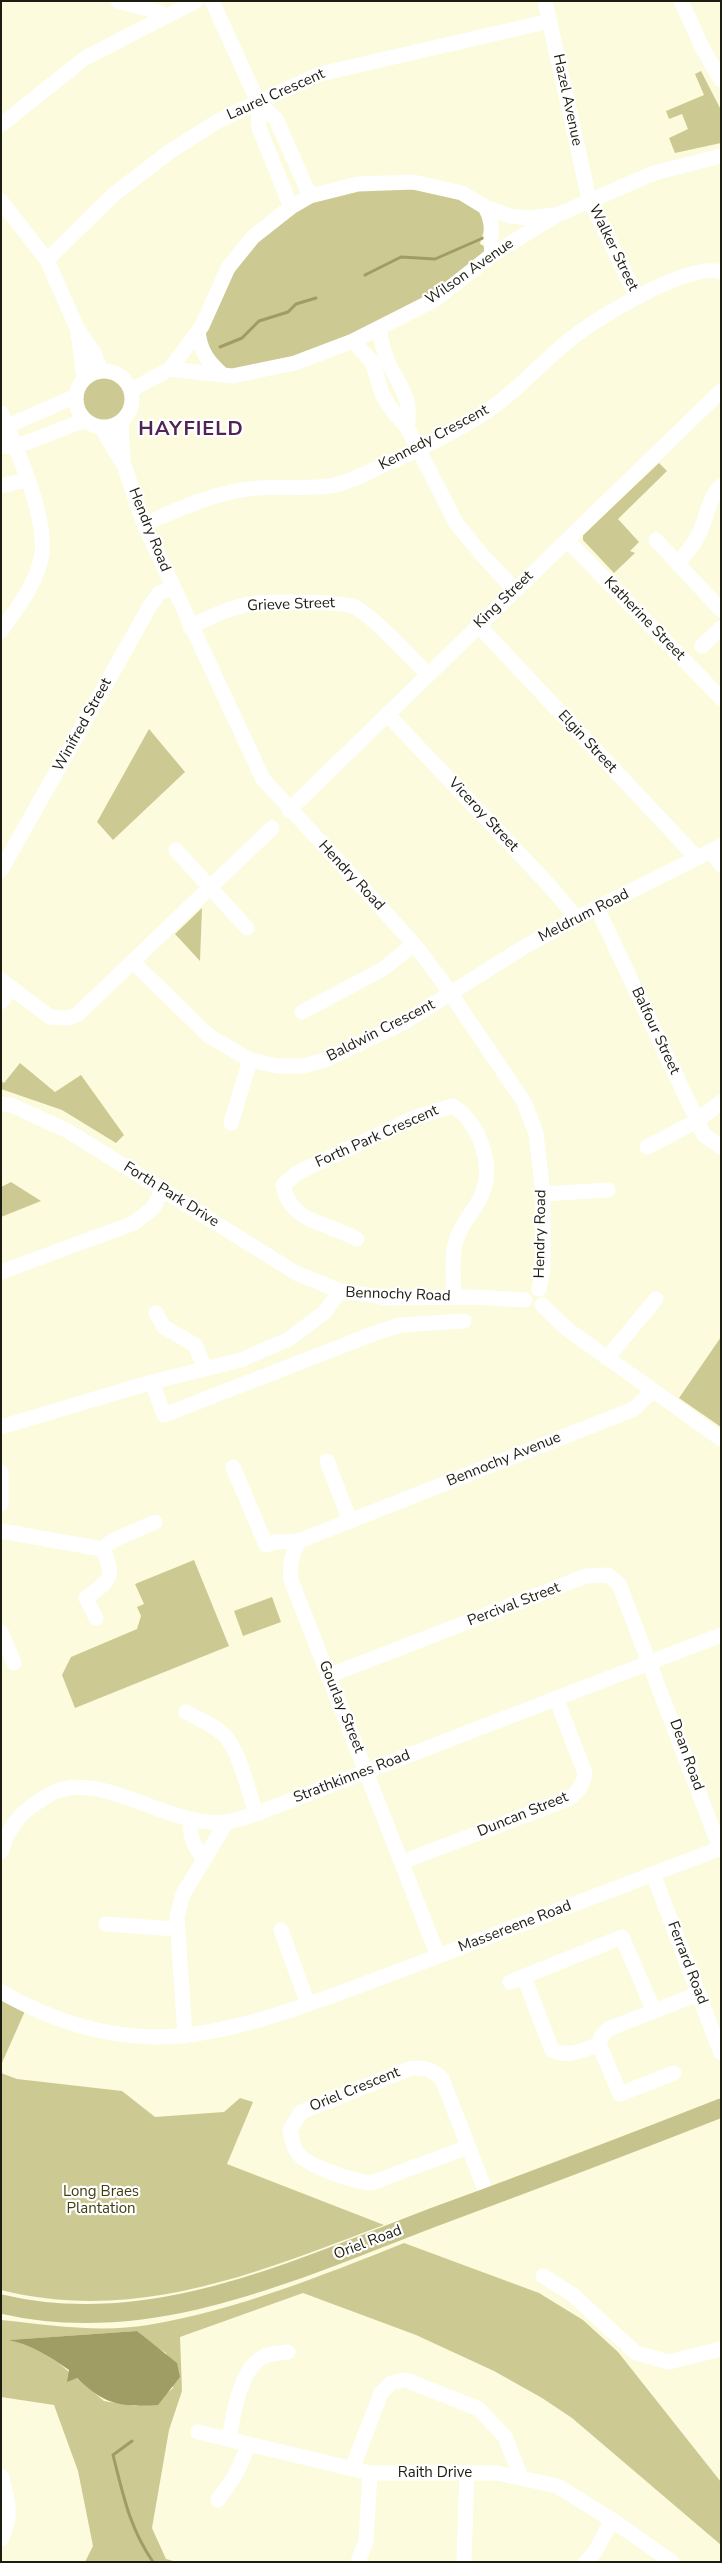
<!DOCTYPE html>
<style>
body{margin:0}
#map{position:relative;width:722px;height:2563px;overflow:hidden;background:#fcfbde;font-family:"Nunito Sans",sans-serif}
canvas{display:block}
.frame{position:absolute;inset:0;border:2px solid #1c1c11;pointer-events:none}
</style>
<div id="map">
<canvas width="722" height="2563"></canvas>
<div class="frame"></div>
</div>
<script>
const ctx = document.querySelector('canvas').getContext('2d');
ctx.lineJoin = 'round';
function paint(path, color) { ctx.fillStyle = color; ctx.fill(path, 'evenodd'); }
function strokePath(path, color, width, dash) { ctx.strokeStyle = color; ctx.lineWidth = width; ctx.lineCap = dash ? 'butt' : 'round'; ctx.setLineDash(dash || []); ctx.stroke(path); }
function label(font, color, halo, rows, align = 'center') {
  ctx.font = font + ' "Nunito Sans",sans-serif'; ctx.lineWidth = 4.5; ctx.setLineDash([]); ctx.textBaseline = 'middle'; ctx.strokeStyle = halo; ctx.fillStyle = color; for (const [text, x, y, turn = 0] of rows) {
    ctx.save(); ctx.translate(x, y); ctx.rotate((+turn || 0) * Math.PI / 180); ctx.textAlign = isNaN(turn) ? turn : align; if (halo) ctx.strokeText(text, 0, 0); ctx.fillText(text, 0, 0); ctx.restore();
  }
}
const green = new Path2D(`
 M701 71 721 110V143L675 153 669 138 688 129 682 114 669 119 666 111 704 95 695 74Z
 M413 186C435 190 483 196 485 225 485 230 481 238 480 244L486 247 482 255 433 294 320 349 284 361 228 371 210 354 204 336 235 264 261 234 304 204 358 190Z
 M83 399a22 22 0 1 1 44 0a22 22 0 1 1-44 0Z
 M659 463 667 471 618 519 639 542 630 551 635 553 614 573 583 540V535Z
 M149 729 185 772 113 840 97 822Z
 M202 908 200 961 175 934Z
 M20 1063 55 1092 81 1075 124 1135 116 1143 62 1110 1 1089V1081L4 1083Z
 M11 1182 41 1201 1 1217V1187Z
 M721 1337V1427L679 1398Z
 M194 1560 229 1646 75 1708 62 1675 71 1657 137 1629 141 1616 137 1607 144 1604 135 1584Z
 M272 1597 281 1622 243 1636 234 1611Z
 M1 1999 25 2011 1 2065Z
 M1 2073 17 2079 122 2091 155 2117 224 2112 240 2098 253 2102 227 2164 384 2225C259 2272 137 2324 1 2290Z
 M404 2243 539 2293 583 2320 618 2352 721 2482V2545L572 2418 542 2398 494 2371 416 2335 303 2293 180 2337 182 2391 169 2430 152 2528 166 2559 177 2562H85L93 2546 78 2471 54 2405 1 2397V2320C49 2325 100 2333 148 2325 237 2310 321 2276 404 2243ZM137 2331 152 2345 166 2353 173 2388 161 2398 136 2406 104 2401 56 2361 31 2345 11 2340Z`);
const water = new Path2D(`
 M137 2331 177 2363 180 2377 158 2405C121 2407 104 2405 77 2378L67 2382 69 2370C49 2356 32 2345 9 2340Z`);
const stream = new Path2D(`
 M365 275 401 257 435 259 483 238
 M220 347 242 338 259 321 288 312 296 304 316 298
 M132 2441 113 2455C123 2494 129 2527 153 2562`);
const minor = new Path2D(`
 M118 1 159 12 161 17
 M212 1 258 102 276 119 310 196
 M545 1 589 199 637 297
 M681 1 703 49 721 80
 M258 102 259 128 291 207
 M1 125 85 58 196 1
 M1 201 47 260 77 328 94 353 101 371
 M485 207C497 228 487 240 493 254
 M47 260 112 196 169 152 218 121 258 102 320 74 550 21
 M379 329C381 339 383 350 387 360 398 385 413 396 407 427
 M198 331C200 351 208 362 223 375
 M78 332 84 379
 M353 341 372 362 383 396 394 413 407 427 456 523 483 556 515 590
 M170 369 202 326 228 268 253 237 291 207 310 196 358 184 413 182 462 193 485 207 510 216 529 218 552 215
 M76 399a28 28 0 1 1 56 0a28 28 0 1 1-56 0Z
 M131 390 170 369 232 376 295 363 353 341 436 299 493 254 557 215 654 173 721 156
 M1 413C17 450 46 514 42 553 38 582 17 608 1 631
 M121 422 123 460
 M101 427 124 465 144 524 263 779 414 944 442 981 524 1102 536 1133 543 1194V1269L539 1289
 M1 429 76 396
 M1 446 15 447 85 420
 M1 486 26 480
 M144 524C181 508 217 491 258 488 282 486 307 489 330 486 349 483 368 472 386 464 420 449 455 432 486 412 519 390 542 361 572 338 597 318 690 261 721 272
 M567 540 721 698
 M656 540 721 610
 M677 563C686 554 695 544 700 532 707 517 709 497 721 486
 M478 625 697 858
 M190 627C209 618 230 607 251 604 269 601 340 601 355 607 372 615 412 659 428 674
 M702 646 721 628
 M387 714 548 884 570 910 575 919
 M289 810 721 391
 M176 850 247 928
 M711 851 721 865
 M1 870 150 606 159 593 172 588
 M597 908 704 1135 721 1147
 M133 962 209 1036 250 1060 277 1066H303L325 1060 405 1022 524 947 575 919 721 846
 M1 980 50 1017 69 1018 78 1014 272 828
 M1 1002 11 988
 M302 1012 383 969 414 944
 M1 1104 11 1105 68 1131 296 1273 340 1291 389 1298 474 1297 525 1300
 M231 1123 250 1060
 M647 1147 697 1121 721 1102
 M543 1194 608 1190
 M357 1239C328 1223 290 1223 283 1185L297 1173 416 1117 453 1106C478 1122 495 1164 482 1194 475 1212 459 1225 455 1244 451 1260 454 1281 454 1297
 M1 1272 134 1223 153 1208 163 1190
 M542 1305 567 1329 721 1439
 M156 1313 164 1327 195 1345 205 1369
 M607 1358 656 1299
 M152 1382 164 1415 378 1332 401 1325 464 1321
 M1 1427 152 1382 241 1360 289 1339 325 1312 340 1291
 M327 1461 350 1521
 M233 1467 266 1545 275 1542 299 1541 634 1409 653 1390
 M1 1472V1504
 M1 1531 102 1549 112 1541 155 1522
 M299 1541C292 1555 289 1564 291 1580L438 1956
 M96 1618 86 1598C109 1581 117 1577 102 1549
 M1 1632 14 1663
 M328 1676 586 1576 608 1575 619 1584 720 1848
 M186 1712C199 1719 213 1725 223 1734 239 1748 249 1793 256 1814
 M192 1819C188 1832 193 1848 204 1857
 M1 1852C7 1830 18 1814 38 1802 46 1796 58 1789 69 1788 111 1782 163 1818 208 1822 225 1824 240 1819 256 1814L721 1635
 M402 1862 568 1799C578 1792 583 1786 585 1773L556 1698
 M653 1874 721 2053
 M106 1924 176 1929
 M281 1930 308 2004
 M524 1977 552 2050C568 2058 583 2050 599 2044L601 2037 608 2029 698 1994
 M510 1982 622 1937 654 2011
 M1 1992C47 2018 100 2036 154 2037 232 2038 333 1995 407 1968 512 1928 616 1888 721 1848
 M185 2036 177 1917 183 1894 226 1823
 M599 2044 620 2094 674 2073
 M468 2147 371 2183C354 2181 302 2166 295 2149 292 2143 292 2136 290 2130L301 2112 409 2069C423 2066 432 2069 442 2079L488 2197
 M543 2276 573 2295 636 2353 669 2362 721 2349
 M198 2432 370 2473H497L557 2486 612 2520 672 2562
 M229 2439C233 2416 240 2366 265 2356 272 2353 281 2353 288 2352
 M352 2469 381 2393 391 2383 406 2380 479 2409 505 2437 521 2477
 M1 2476C8 2499 13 2517 1 2539
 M218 2500 236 2474 249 2444
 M358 2562 366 2541 370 2473
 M464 2562 467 2472
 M586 2562 595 2552 612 2520`);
const major = new Path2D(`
 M1 2304C152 2340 299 2268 437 2216 532 2181 627 2145 721 2108`);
const streetNames = [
 ["Laurel Crescent",276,95,-24],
 ["Hazel Avenue",567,100,78],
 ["Walker Street",613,248,64],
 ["Wilson Avenue",470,272,-35],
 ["Kennedy Crescent",434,438,-28],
 ["Hendry Road",149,530,68],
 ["King Street",504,600,-44],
 ["Grieve Street",291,605,-2],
 ["Katherine Street",644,619,46],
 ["Winifred Street",83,725,-61],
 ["Elgin Street",587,742,47],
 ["Viceroy Street",483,815,47],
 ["Hendry Road",351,876,47],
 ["Meldrum Road",584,916,-27],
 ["Baldwin Crescent",381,1031,-27],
 ["Balfour Street",655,1031,65],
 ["Forth Park Crescent",377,1137,-24],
 ["Forth Park Drive",171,1195,32],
 ["Hendry Road",541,1234,-89],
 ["Bennochy Road",398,1295,2],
 ["Bennochy Avenue",504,1460,-22],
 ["Percival Street",514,1605,-21],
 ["Gourlay Street",341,1707,68],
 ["Dean Road",686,1755,70],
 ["Strathkinnes Road",352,1777,-21],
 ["Duncan Street",523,1815,-22],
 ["Massereene Road",515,1927,-21],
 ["Ferrard Road",687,1963,69],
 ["Oriel Crescent",355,2090,-22],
 ["Oriel Road",368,2243,-21],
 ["Raith Drive",435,2473]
];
const parkNames = [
 ["Long Braes",101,2192],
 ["Plantation",101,2209]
];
const districtNames = [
 ["HAYFIELD",191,430]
];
paint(green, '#ccca92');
paint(water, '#9f9d64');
strokePath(stream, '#9f9d64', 3);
strokePath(minor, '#fff', 15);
strokePath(major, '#c6c38c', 19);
label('15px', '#1c1c11', '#fff', streetNames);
label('15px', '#413e10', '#fff', parkNames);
ctx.letterSpacing = '1px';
label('bold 20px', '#522355', '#fff', districtNames);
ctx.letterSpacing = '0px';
</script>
